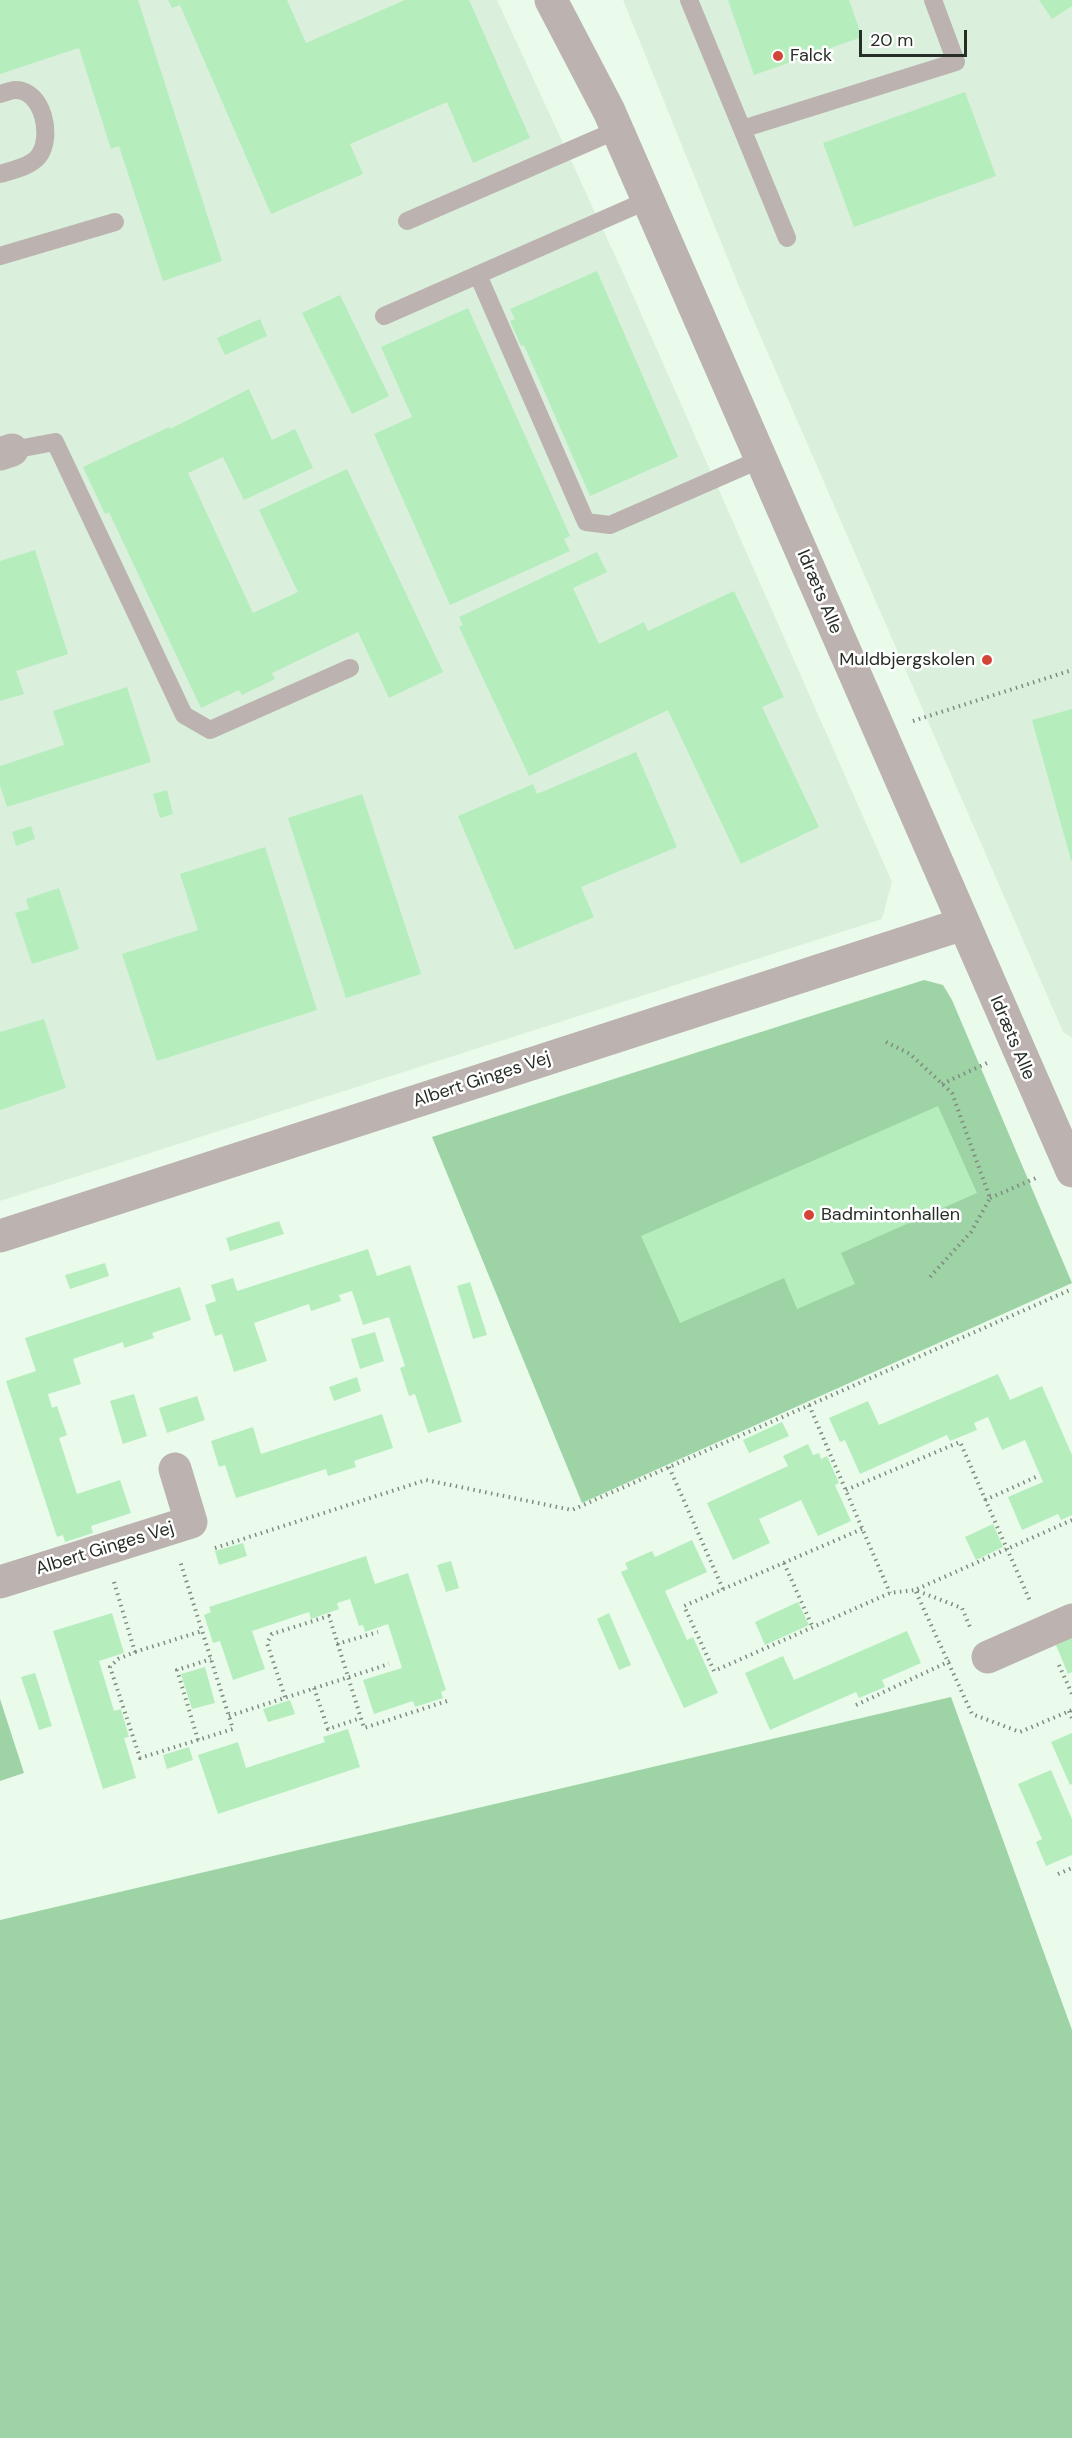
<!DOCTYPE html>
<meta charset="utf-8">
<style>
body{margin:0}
#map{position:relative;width:1072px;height:2438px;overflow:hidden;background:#eafbec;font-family:"DM Sans",sans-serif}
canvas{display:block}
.scale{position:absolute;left:859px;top:30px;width:108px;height:27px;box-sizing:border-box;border:3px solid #272d27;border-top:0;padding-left:8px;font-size:18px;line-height:21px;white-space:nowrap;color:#272d27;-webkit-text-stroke:4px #fff;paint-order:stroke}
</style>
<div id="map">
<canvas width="1072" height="2438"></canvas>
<div class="scale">20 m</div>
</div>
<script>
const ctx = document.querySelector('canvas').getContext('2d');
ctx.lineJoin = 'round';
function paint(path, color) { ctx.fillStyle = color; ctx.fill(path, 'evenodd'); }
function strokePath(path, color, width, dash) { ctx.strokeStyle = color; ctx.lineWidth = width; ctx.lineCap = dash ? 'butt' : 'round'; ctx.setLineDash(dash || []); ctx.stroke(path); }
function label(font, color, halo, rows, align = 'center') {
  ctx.font = font + ' "DM Sans",sans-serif'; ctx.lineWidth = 5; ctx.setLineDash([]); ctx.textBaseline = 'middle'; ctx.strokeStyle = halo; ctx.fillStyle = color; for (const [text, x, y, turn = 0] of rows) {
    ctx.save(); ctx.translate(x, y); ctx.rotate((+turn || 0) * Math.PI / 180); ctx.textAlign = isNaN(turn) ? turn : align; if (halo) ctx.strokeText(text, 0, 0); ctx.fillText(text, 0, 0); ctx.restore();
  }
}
const built = new Path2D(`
 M0 0H497L624 275 892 882 882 919 0 1201Z
 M623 0H1072V1038L1063 1032 740 289Z`);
const green = new Path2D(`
 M924 980 943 985 952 1000 1072 1283 582 1503 432 1137Z
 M951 1697 1072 2030V2438H0V1920Z
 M0 1699 24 1773 0 1781Z`);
const building = new Path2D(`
 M0 0H138L222 261 163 281 119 146 111 149 79 48 0 74Z
 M168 0H287L306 43 405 0H469L530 138 473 163 447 102 350 144 363 174 271 214 180 5 172 8Z
 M728 0H849L862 37 754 75Z
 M1039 0H1072V6L1052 19Z
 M965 92 996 176 854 227 823 143Z
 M597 271 678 457 590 496 524 345 521 346 510 321 515 319 510 309Z
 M340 295 389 396 352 414 302 313Z
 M468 308 570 536 564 539 570 551 450 605 374 434 412 417 381 347Z
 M260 319 267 336 225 355 217 338Z
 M249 389 272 440 295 429 313 468 244 500 223 457 188 473 253 613 298 592 259 510 347 469 443 672 389 698 358 632 272 673 275 679 242 695 239 690 201 708 109 512 105 514 83 467 169 427 170 429Z
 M35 550 68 654 16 671 24 694 0 701V561Z
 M597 552 607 572 573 588 599 644 644 622 648 631 734 591 784 697 762 707 819 827 741 864 668 710 529 776 459 627 463 625 459 617Z
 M127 687 151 762 7 807 0 785V766L64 745 53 711Z
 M1072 709V860H1071L1032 720Z
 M636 752 677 847 581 887 594 917 515 950 458 816 533 784 537 794Z
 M167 790 173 814 160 818 153 794Z
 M362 794 421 974 346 998 288 818Z
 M31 826 35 839 16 846 12 832Z
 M265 847 317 1010 157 1061 122 954 198 930 180 874Z
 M59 888 79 949 32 964 15 913 29 909 26 899Z
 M44 1019 66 1088 0 1110V1032Z
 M938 1106 977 1193 841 1253 855 1284 797 1309 784 1278 680 1323 641 1236Z
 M279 1221 284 1234 230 1251 226 1238Z
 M368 1249 377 1276 410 1265 462 1422 428 1433 415 1394 409 1396 400 1368 405 1366 389 1317 363 1325 352 1291 339 1295 341 1301 311 1311 309 1304 254 1323 267 1361 234 1372 222 1334 215 1336 205 1305 216 1301 211 1285 233 1278 237 1291Z
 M105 1263 109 1276 70 1289 65 1275Z
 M470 1282 487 1335 473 1339 457 1286Z
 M180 1287 191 1320 152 1333 154 1338 124 1348 123 1342 73 1359 81 1384 48 1394 52 1408 57 1406 67 1435 59 1438 77 1494 120 1480 131 1513 91 1526 93 1533 65 1542 63 1535 57 1537 6 1381 36 1371 25 1338Z
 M375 1332 384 1361 360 1369 351 1339Z
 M998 1374 1010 1400 1042 1386 1072 1455V1515L1061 1520 1058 1514 1022 1530 1008 1497 1043 1482 1025 1440 1002 1450 988 1417 974 1423 977 1430 950 1441 947 1435 860 1474 845 1440 840 1442 829 1418 868 1401 879 1425Z
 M357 1377 361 1391 334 1401 329 1387Z
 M134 1394 147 1436 123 1444 110 1401Z
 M197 1396 205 1420 167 1433 159 1408Z
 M382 1414 393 1448 354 1461 356 1467 328 1476 326 1469 236 1498 225 1465 219 1467 211 1441 253 1427 261 1454Z
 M782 1422 789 1436 749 1453 743 1440Z
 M808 1444 813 1455 819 1453 821 1459 827 1456 839 1483 835 1485 851 1521 818 1536 801 1500 759 1519 770 1543 733 1560 707 1503 788 1466 783 1456Z
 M993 1524 1003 1547 976 1560 965 1537Z
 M692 1540 707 1572 665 1591 687 1640 693 1637 718 1693 684 1708 621 1572 628 1569 625 1563 652 1551 655 1557Z
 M243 1543 247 1556 219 1565 215 1551Z
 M366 1556 375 1584 408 1573 446 1690 441 1692 443 1698 415 1707 413 1701 374 1714 363 1680 402 1668 388 1624 365 1632 363 1625 359 1626 350 1599 337 1603 339 1609 311 1619 309 1612 252 1631 265 1669 233 1680 220 1641 213 1643 204 1615 211 1612 209 1607Z
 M451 1561 459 1588 446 1592 437 1565Z
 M798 1602 809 1625 765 1645 755 1622Z
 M112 1613 124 1653 99 1661 114 1711 121 1709 129 1737 124 1738 136 1778 103 1789 53 1631Z
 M609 1613 631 1665 619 1670 597 1619Z
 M907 1631 921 1663 882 1680 885 1687 859 1698 856 1692 770 1730 745 1673 783 1656 794 1680Z
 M1072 1637V1672L1068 1674 1056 1645Z
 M205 1667 215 1703 192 1709 181 1674Z
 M35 1673 52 1726 39 1730 21 1677Z
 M290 1700 295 1714 268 1722 263 1709Z
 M348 1729 360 1767 218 1814 198 1755 238 1742 246 1768 325 1742 323 1737Z
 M1072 1733V1784L1070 1785 1051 1742Z
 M189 1747 193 1760 167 1769 163 1755Z
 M1051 1770 1072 1819V1855L1046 1866 1036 1842 1042 1839 1018 1784Z`);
const path = new Path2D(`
 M913 721 1072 670
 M886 1042 910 1054 952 1093 990 1198 971 1232 929 1278
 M942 1084 987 1063
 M990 1198 1036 1178
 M809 1405 890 1593
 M669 1467 723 1589
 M846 1490 960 1442 1030 1601
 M985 1500 1036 1477
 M1072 1520 915 1590 972 1714 1020 1732 1072 1710
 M862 1529 684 1606 714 1671 890 1593 915 1590 962 1608 970 1627
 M215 1548 426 1480 572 1510 1072 1289
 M784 1563 813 1628
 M114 1582 135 1652 118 1659 110 1667 140 1758 233 1729 180 1561
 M337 1644 378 1632
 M135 1652 202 1631
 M1059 1665 1072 1694
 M314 1688 328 1729 361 1718
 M285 1697 267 1643 272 1634 329 1616 364 1728 447 1701
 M856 1705 950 1661
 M1069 1711 1072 1718
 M229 1716 389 1664
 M198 1740 177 1670 211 1659
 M1058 1874 1072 1868`);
const service = new Path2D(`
 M689 0 787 238
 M0 94C4 93 9 91 14 90 43 88 54 138 38 157 29 167 13 170 0 174
 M742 129 956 62 933 0
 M407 221 617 130
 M0 256 115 222
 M478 275 586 522 610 525 761 459
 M384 316 648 200
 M12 450 55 442 184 715 210 730 350 668`);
const minor = new Path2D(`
 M0 454 12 450
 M0 1582 191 1522 175 1469
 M988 1657 1072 1620`);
const tertiary = new Path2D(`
 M551 0 609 111 1072 1171
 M0 1236 963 924`);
const markers = [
 [778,56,6,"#d34539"],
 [987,660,6,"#d34539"],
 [809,1215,6,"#d34539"]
];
const poiNames = [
 ["Falck",790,56],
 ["Muldbjergskolen",975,660,"right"],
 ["Badmintonhallen",821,1215]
];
const streetNames = [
 ["Idræts Alle",819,592,67],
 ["Idræts Alle",1012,1038,67],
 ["Albert Ginges Vej",482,1080,-18],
 ["Albert Ginges Vej",105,1549,-17]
];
paint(built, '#daf0dc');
paint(green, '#9dd3a5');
paint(building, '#b5edbd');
strokePath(path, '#808b81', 4, [1.5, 4.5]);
strokePath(service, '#bcb2b0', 18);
strokePath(minor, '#bcb2b0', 33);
strokePath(tertiary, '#bcb2b0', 33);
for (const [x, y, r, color] of markers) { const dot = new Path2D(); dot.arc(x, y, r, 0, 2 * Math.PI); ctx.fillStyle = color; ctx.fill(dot); strokePath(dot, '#fff', 2); }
label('18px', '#272d27', '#fff', poiNames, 'left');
label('18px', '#272d27', '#fff', streetNames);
</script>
